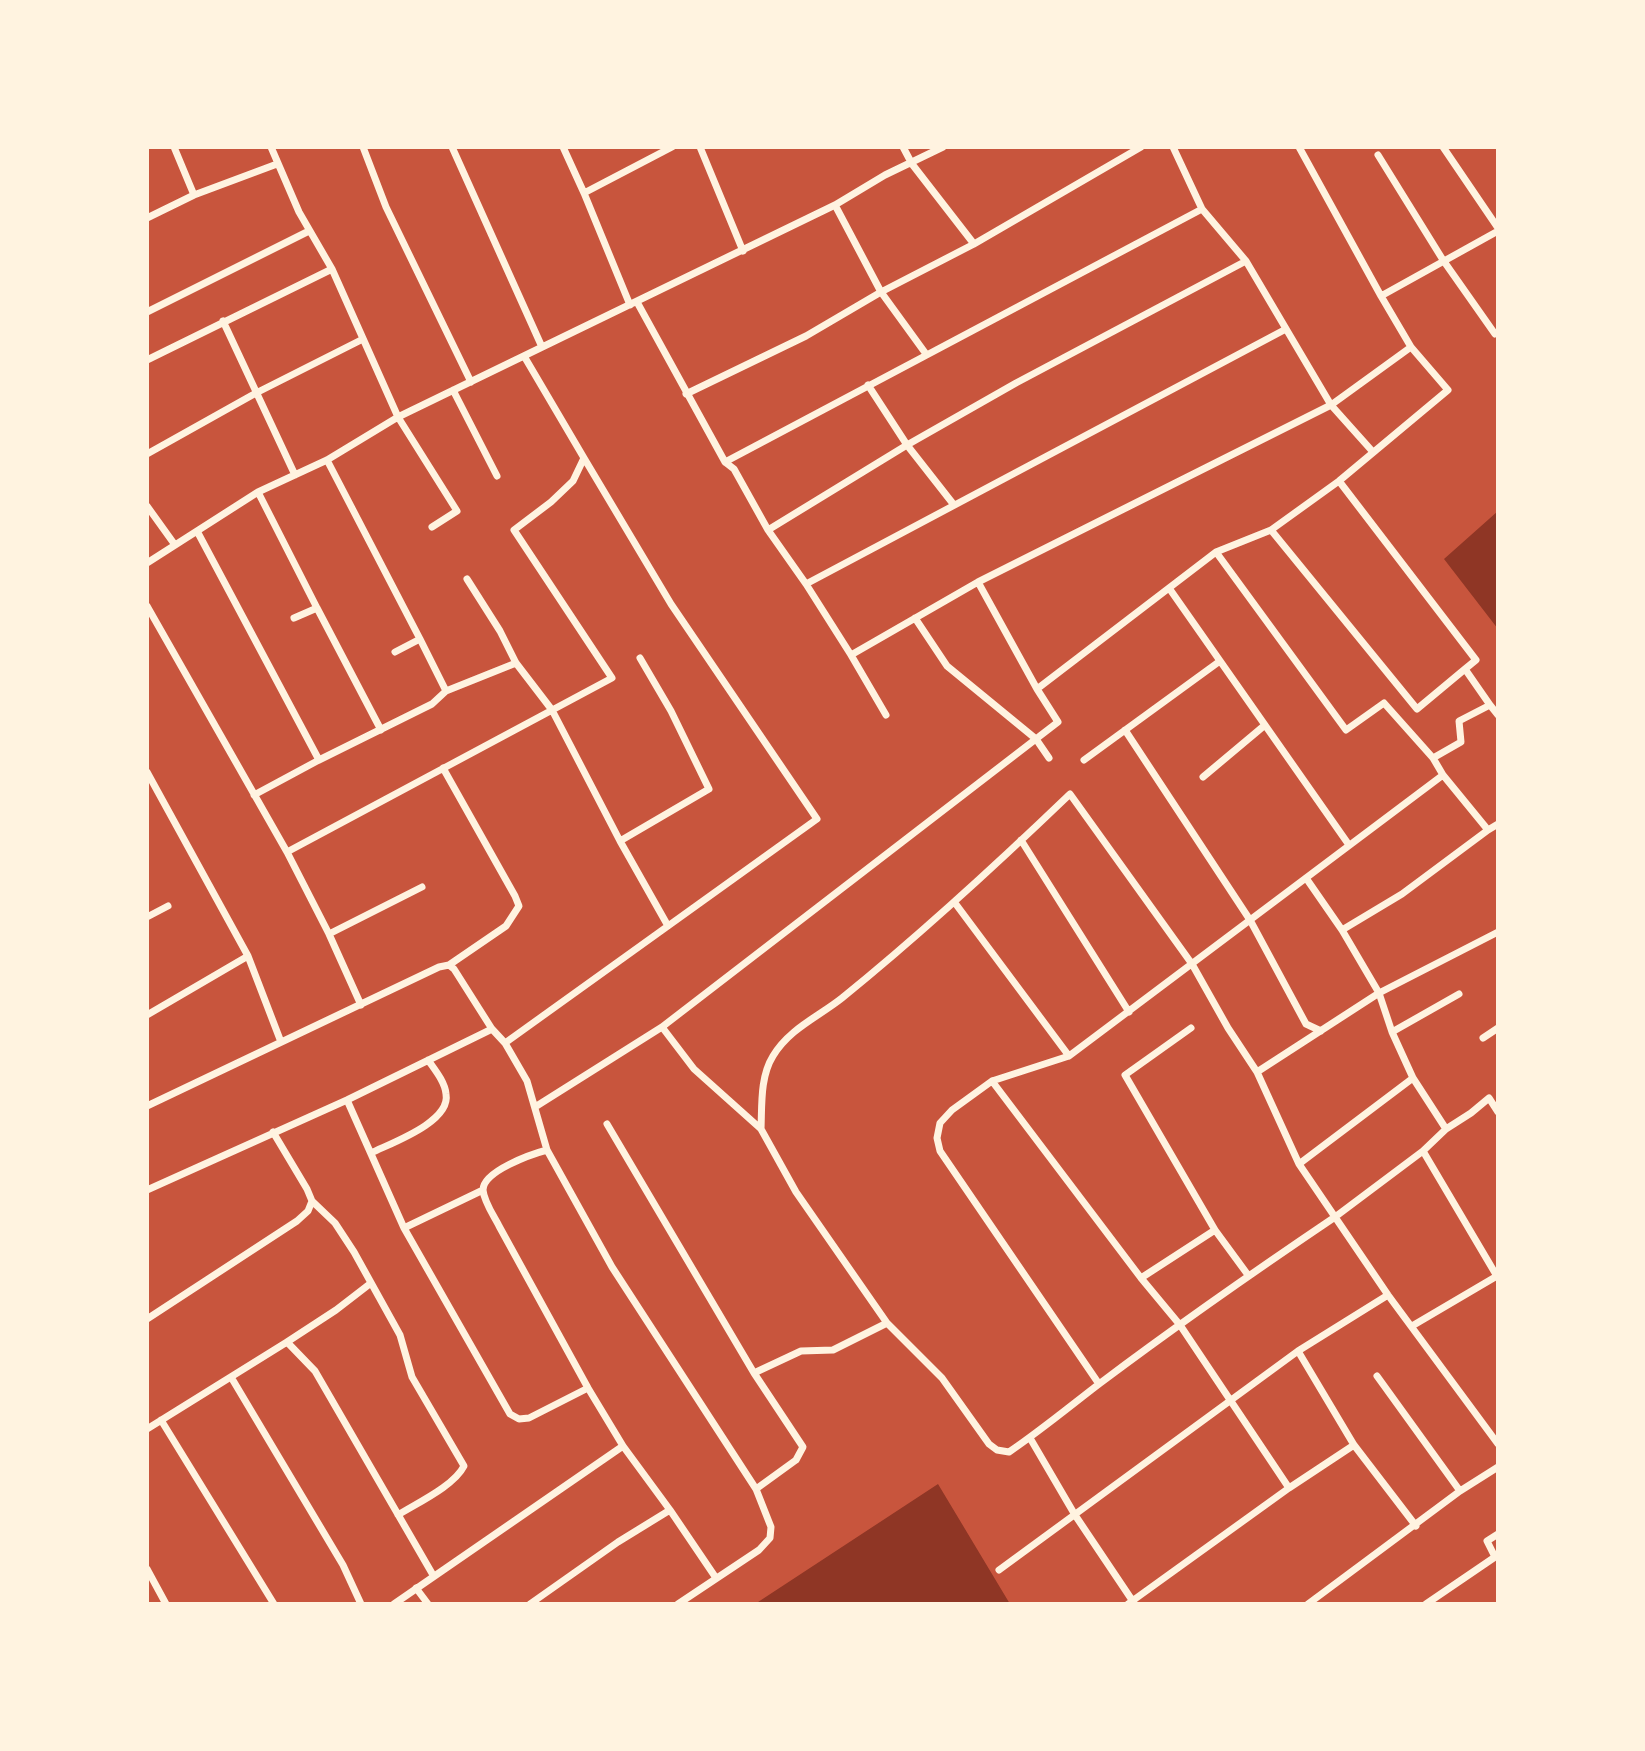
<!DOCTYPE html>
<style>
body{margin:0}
#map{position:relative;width:1645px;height:1751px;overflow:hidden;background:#c8553d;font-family:"DejaVu Sans",sans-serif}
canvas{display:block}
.frame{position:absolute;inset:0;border:149px solid #fff3e0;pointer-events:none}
</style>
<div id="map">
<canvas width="1645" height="1751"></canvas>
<div class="frame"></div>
</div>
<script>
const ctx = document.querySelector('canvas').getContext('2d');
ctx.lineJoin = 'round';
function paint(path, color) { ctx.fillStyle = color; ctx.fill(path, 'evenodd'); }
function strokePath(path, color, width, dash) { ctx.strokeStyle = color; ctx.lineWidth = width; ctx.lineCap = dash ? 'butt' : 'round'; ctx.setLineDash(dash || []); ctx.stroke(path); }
const water = new Path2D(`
 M1498 511V629L1444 559Z
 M938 1484 1010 1604H755Z`);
const minor = new Path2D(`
 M174 147 194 195
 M271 147 299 212 332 269 398 417 457 511 432 527
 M363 147 386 207 471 382
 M452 147 542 347
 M563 147 584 193
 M700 147 743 251
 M903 147 912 164 974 244
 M1173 147 1202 209
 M1299 147 1381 296
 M1443 147 1498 228
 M1378 155 1443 260 1495 334
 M835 205 881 292 926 354
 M147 218 194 195 277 164
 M630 305 584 193 672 147
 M147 312 309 231
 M223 321 295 475
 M1411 347 1381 296 1498 231
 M147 360 332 269
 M453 390 497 476
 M686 394 806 336 881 292 974 244 1141 147
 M147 454 256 393 363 339
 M327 460 420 639 395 652
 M725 462 1202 209 1246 261 1331 405 1373 452
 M1339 481 1476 660 1465 669 1490 705 1459 721 1461 742 1433 758 1443 775
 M258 492 317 608 294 618
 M954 505 907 445 1016 383 1246 261
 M147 506 175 545
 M768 530 907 445 868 385
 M1271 530 1417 709 1465 669
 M197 531 319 760 254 795
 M1216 552 1346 730 1384 703 1433 758
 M147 563 258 492 327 460 398 417 835 205 885 175 943 147
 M467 579 500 631 516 663 552 710 620 841 668 926
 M978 582 1037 689
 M806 584 1286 329
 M1169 588 1349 845
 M147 606 287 852 329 934 422 887
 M317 608 381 730
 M915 618 947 666 1036 739 1049 758
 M420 639 446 691
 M851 655 886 715
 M1490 705 1498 715
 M1125 730 1250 920 1306 1024 1321 1031
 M319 760 432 704 446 691 516 663
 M1084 760 1220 661
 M443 768 515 896 519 906 506 926 449 965
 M147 772 248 956 147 1015
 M1203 777 1265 725
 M1021 840 1129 1012
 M620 841 709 789 671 711 640 658
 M287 852 612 678 514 530 551 502 573 481 584 458 524 356
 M1306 878 1342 930 1379 993 1392 1032
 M955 903 1069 1056
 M147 917 168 906
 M1342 930 1402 894 1488 830
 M329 934 361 1005
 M248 956 281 1042
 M1459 994 1392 1032 1413 1078 1446 1129 1423 1151 1335 1217 1388 1295 1498 1444
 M662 1027 694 1069 761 1129 796 1192 887 1323 942 1378 989 1444 997 1450 1009 1452C1040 1431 1069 1407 1099 1384 1176 1326 1255 1271 1335 1217L1299 1164 1257 1072 1228 1028 1192 964 1070 794C996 865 921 934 842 998 818 1017 789 1029 773 1056 760 1077 762 1105 761 1129
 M1191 1028 1125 1075 1215 1230 1248 1275
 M1483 1038 1498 1028
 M505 1043 817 819 671 604 584 458
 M1257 1072 1379 993 1498 932
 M992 1081 1141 1278 1180 1325 1289 1488
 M347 1100 404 1228 510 1414 519 1419 529 1418 588 1388
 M147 1106 439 967 449 965 454 969 492 1029 505 1043 527 1081 547 1150 612 1267 756 1489 771 1527 770 1538 759 1550 678 1604
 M535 1107 662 1027 1058 722 1037 689 1216 552 1271 530 1339 481 1448 390 1411 347 1331 405 978 582 851 655 806 584 768 530 734 469 725 462 637 302
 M607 1124 754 1373 801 1351 833 1350 887 1323
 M1446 1129 1471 1113 1489 1098 1498 1112
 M547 1150C532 1154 483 1171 483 1190 484 1202 494 1216 499 1226L588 1388 623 1446
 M1423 1151 1498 1278
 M371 1153C391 1143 451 1122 446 1094 445 1082 435 1070 428 1060
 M1299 1164 1413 1078
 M147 1190 347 1100 492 1029
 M312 1201 335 1223 354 1252 400 1335 412 1377 464 1466C454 1486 417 1503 398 1515
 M404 1228 483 1190
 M1141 1278 1215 1230
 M147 1319 297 1221 308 1211 312 1201 307 1189 273 1132
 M1412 1326 1497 1276
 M287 1342 336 1310 371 1283
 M1298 1351 1354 1445 1416 1526
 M754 1373 803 1447 796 1460 756 1489
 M1377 1376 1460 1491
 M231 1377 343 1565 361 1604
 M1099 1384 940 1151 937 1138 940 1123 952 1110 992 1081 1069 1056 1443 775 1488 830 1498 824
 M161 1420 274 1604
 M147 1429 287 1342 315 1371 433 1575
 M1030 1438 1075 1515 1134 1603
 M147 1569 166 1604
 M999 1570 1298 1351 1388 1295
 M416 1588 428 1604
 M394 1604 623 1446 670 1510 716 1578
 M530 1604 618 1542 670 1510
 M1128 1604 1289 1488 1354 1445
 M1308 1604 1460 1491 1498 1467
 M1426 1604 1495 1557 1487 1541 1498 1534`);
paint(water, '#8f3625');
strokePath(minor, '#fff3e0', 7);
</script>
